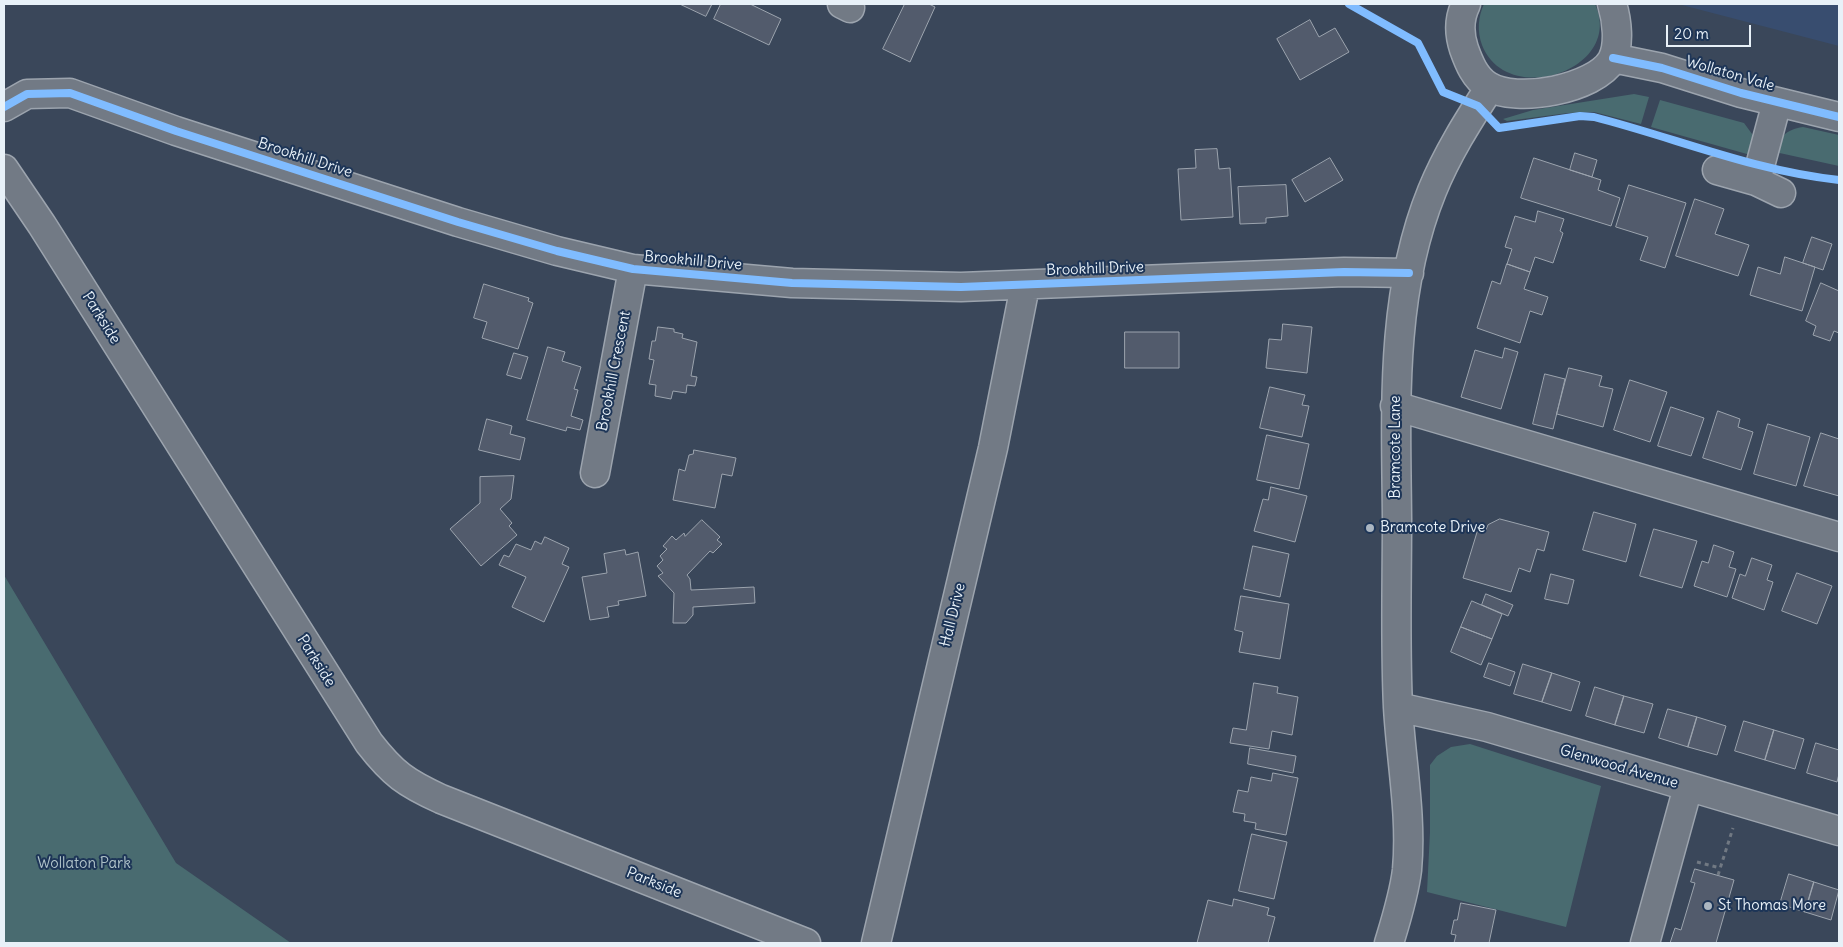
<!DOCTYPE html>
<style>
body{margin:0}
#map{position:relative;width:1843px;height:947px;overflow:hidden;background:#3a475a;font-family:Delius,sans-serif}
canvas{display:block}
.frame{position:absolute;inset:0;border:5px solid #e8f1f8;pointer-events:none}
.scale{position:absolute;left:1666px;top:25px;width:85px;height:22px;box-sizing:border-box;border:2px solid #e8f1f8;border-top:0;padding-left:6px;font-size:15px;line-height:18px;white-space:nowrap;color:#e8f1f8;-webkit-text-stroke:4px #1d3557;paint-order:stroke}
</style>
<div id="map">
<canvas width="1843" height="947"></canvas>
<div class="frame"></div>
<div class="scale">20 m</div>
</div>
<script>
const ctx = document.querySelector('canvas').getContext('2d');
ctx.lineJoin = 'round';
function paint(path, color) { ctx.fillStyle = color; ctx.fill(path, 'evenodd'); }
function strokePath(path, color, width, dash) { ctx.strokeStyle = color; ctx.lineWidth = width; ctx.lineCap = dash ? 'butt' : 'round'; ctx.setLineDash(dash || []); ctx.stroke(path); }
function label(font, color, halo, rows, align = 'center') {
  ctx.font = font + ' Delius,sans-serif'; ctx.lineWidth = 4; ctx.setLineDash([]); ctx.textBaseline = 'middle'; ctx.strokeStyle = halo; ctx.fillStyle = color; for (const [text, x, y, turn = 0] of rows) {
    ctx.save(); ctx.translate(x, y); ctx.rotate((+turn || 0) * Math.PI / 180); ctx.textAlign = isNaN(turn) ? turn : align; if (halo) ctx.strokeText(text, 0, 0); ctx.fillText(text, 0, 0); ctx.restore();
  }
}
const built = new Path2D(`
 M1677 4H1839V46L1678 4Z`);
const green = new Path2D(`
 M1484 4H1595C1625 70 1507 109 1482 45 1477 31 1478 17 1484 4Z
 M1634 94 1649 97 1641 124 1594 112 1568 113 1507 121 1503 119 1533 110Z
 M1660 100 1744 123 1755 138 1754 156 1651 127Z
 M1803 127 1839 135V166L1775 152C1781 136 1785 130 1803 127Z
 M4 575 176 863 291 943H4Z
 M1470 744 1601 786 1566 927 1427 892 1430 832V765L1437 756 1451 747Z`);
const building = new Path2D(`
 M680 4H712L706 16Z
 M721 4H750L781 19 769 45 714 19Z
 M905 4H929L935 7 910 62 883 49Z
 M1310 20 1319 37 1335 28 1349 52 1300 80 1277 39Z
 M1217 149 1219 169 1230 168 1233 217 1181 220 1178 169 1196 168 1195 150Z
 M1575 153 1597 160 1592 177 1570 170Z
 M1330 158 1343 180 1305 202 1292 180Z
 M1534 158 1601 180 1598 190 1620 198 1611 226 1521 198Z
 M1286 185 1288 216 1266 218V223L1240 224 1238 187Z
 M1629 185 1686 203 1665 268 1640 260 1648 237 1616 227Z
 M1695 199 1724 209 1715 234 1749 245 1738 276 1676 256Z
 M1538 211 1564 219 1560 231 1563 233 1553 263 1535 257 1530 272 1507 264 1512 249 1505 247 1515 216 1535 222Z
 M1812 237 1832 244 1823 270 1803 263Z
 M1785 257 1815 267 1802 311 1750 295 1758 267 1780 274Z
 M1507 264 1530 272 1524 289 1548 297 1542 315 1530 311 1520 343 1477 328 1492 281 1500 284Z
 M1821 283 1839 291V333L1834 331 1830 341 1813 335 1816 326 1806 321Z
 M484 284 529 298 528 301 533 303 518 349 482 338 487 322 474 318Z
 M1283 324 1312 327 1307 373 1266 368 1269 339 1281 340Z
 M658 327 674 329V332L683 334 682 338 697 342 691 376 697 377 695 386 687 385 686 393 673 391 671 399 655 396 656 385 649 384 654 360 649 359 652 341H655Z
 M1125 332H1179V368H1125Z
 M548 347 565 352 562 361 581 367 574 389 578 390 571 416 583 420 580 430 567 427 566 431 527 420Z
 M1505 348 1518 352 1501 409 1461 397 1475 350 1502 358Z
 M514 353 528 357 521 379 507 375Z
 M1569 368 1602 376 1599 386 1613 389 1603 427 1557 414Z
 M1545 374 1565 379 1553 429 1533 424Z
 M1630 380 1667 392 1650 442 1614 430Z
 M1270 387 1305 395 1302 405 1309 406 1302 437 1260 428Z
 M1671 407 1704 418 1691 456 1658 446Z
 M1718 411 1740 419 1738 427 1753 432 1741 470 1703 458Z
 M487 419 512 426 510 434 525 438 520 460 479 450Z
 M1768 424 1810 437 1796 486 1754 474Z
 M1821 433 1839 439V496L1804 486Z
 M1267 435 1309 444 1299 489 1257 480Z
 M694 450 736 458 732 476 722 474 715 508 673 500 679 469 685 471 689 455 693 454Z
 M514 476 511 499 500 509 512 523 509 526 517 535 481 566 450 529 480 503V477Z
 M1271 487 1307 496 1295 542 1254 531 1263 499 1268 500Z
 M1594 512 1636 524 1626 562 1583 550Z
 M1500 519 1549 532 1544 551 1537 549 1530 572 1519 568 1511 592 1463 578 1478 529 1485 532 1488 525Z
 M702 520 720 537 717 540 722 544 713 553 710 551 687 575 690 579 691 590 754 587 755 603 693 607V615L686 623H673L674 593 658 576 663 573 657 566 663 560 660 556 667 549 663 546 672 536 676 540 684 533 685 536Z
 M1654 529 1697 541 1682 588 1640 576Z
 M545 537 569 548 562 564 569 567 544 622 512 607 526 577 499 565 504 555 509 557 516 544 531 550 535 541 541 544Z
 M1714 545 1734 552 1729 567 1736 569 1727 597 1694 586 1702 561 1708 563Z
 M1253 546 1289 554 1280 597 1244 589Z
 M625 550 626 555 638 552 646 596 618 601 619 605 607 607 609 617 590 620 582 577 607 573 604 554Z
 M1752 558 1772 565 1767 580 1773 582 1764 610 1732 598 1740 574 1745 576Z
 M1797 573 1832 586 1817 624 1782 611Z
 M1551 574 1574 580 1568 604 1545 599Z
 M1486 594 1513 605 1508 616 1482 605Z
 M1241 596 1289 604 1280 659 1239 652 1243 632 1235 630Z
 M1472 601 1502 614 1492 639 1461 627Z
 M1461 627 1492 639 1481 665 1451 652Z
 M1489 663 1515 672 1510 686 1484 677Z
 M1523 664 1552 673 1542 702 1514 694Z
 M1552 673 1580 682 1571 711 1542 702Z
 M1254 683 1278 687 1277 693 1298 697 1292 735 1272 731 1269 749 1230 743 1233 728 1246 730Z
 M1595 687 1624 696 1615 725 1586 716Z
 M1624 696 1653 704 1644 733 1615 725Z
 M1668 709 1697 717 1688 747 1659 738Z
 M1697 717 1726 726 1717 755 1688 747Z
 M1744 721 1774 730 1765 760 1735 751Z
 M1774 730 1804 739 1795 769 1765 760Z
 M1816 743 1839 750V774L1837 782 1807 773Z
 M1250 748 1296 756 1293 773 1248 764Z
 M1273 773 1298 778 1286 835 1255 829 1256 823 1244 821 1245 814 1233 812 1238 790 1248 792 1251 777 1271 781Z
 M1252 834 1287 842 1274 899 1239 891Z
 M1695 869 1734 880 1716 943H1670L1675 928 1681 930 1695 883 1691 882Z
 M1789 874 1814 882 1805 912 1780 904Z
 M1814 882 1839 890 1831 920 1805 912Z
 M1234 899 1269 908 1267 915 1275 917 1268 943H1197L1208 900 1232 906Z
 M1461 903 1496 910 1489 943H1454L1456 935 1451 934 1454 920H1457Z`);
const path = new Path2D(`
 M1697 862 1720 868
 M1718 875 1733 828`);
const minor = new Path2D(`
 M842 4 850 8
 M1466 4C1459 18 1459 34 1464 49 1469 63 1475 78 1488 86 1516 104 1595 89 1612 60 1620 45 1617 20 1612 4
 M1613 58 1662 68 1741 93 1839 117
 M4 107 27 94 70 93 176 131 458 222 557 251 633 269 792 283 961 287 1344 272 1409 273
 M4 169 42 225 369 743C393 774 406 783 441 799L806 943
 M1717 170 1756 181 1781 193
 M1756 181 1777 102
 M1395 406 1839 537
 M595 473 633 269
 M1398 707 1487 727 1839 831
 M876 943 993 448 1025 286
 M1389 943C1396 920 1404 895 1407 870 1412 816 1401 761 1398 707 1395 644 1397 581 1397 518 1396 409 1390 294 1432 191 1447 154 1468 121 1490 87
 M1645 943 1688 787`);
const cycleway = new Path2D(`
 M1349 4 1418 43 1443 92 1478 106 1499 128 1580 116 1594 117C1676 138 1754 171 1839 180
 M1613 58 1662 68 1741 93 1839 117
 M4 107 27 94 70 93 176 131 458 222 557 251 633 269 792 283 961 287 1344 272 1409 273`);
const markers = [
 [1370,528,5,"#abb6c1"],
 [1708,906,5,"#abb6c1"]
];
const streetNames = [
 ["Wollaton Vale",1730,74,16],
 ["Brookhill Drive",305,158,18],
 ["Brookhill Drive",693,261,5],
 ["Brookhill Drive",1095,269,-2],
 ["Parkside",101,318,58],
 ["Brookhill Crescent",614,371,-79],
 ["Bramcote Lane",1396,447,-90],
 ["Hall Drive",953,615,-76],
 ["Parkside",316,661,58],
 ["Glenwood Avenue",1619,767,16],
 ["Parkside",654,883,22]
];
const poiNames = [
 ["Bramcote Drive",1380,528],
 ["St Thomas More",1718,906]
];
const parkNames = [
 ["Wollaton Park",84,864]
];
paint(built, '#384d6f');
paint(green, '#496b70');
paint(building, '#525b6c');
strokePath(building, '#9ca4ae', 1);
strokePath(minor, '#9ca4ae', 31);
strokePath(path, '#717983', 3, [4, 4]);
strokePath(minor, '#727a85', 28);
strokePath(cycleway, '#80bcff', 8);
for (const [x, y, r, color] of markers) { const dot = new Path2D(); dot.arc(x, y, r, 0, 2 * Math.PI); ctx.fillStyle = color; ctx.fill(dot); strokePath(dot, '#1d3557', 2); }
label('15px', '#e8f1f8', '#1d3557', streetNames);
label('15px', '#e8f1f8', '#1d3557', poiNames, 'left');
label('15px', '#b1c4ca', '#1d3557', parkNames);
</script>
